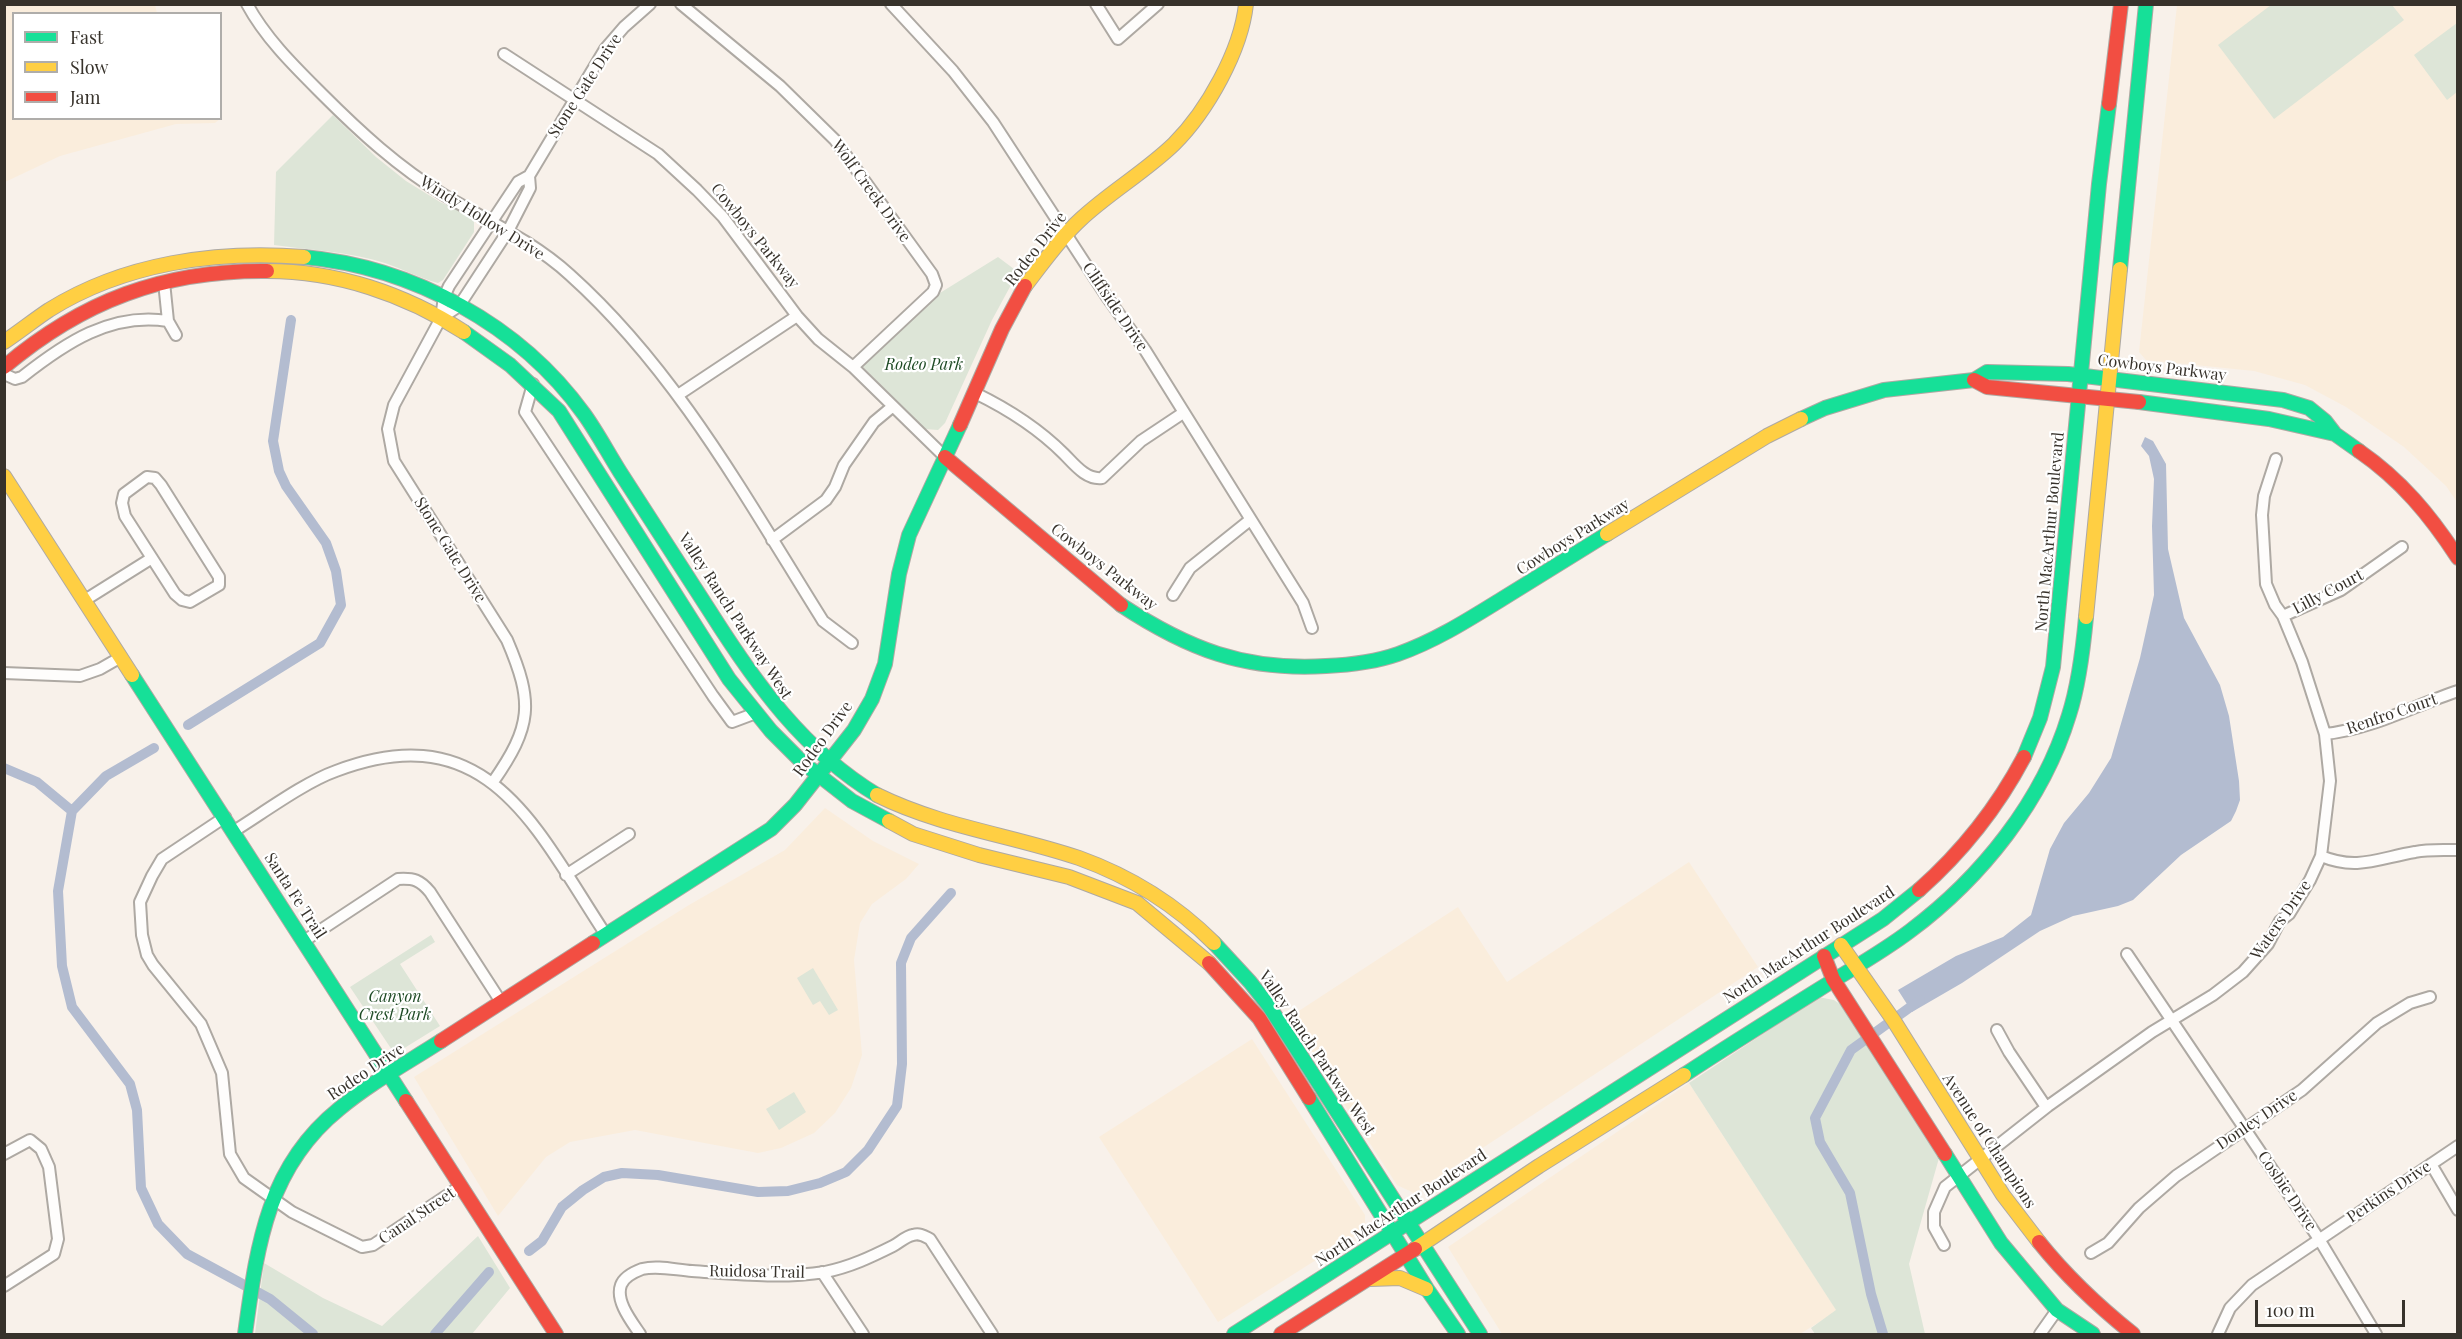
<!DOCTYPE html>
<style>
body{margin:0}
#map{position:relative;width:2462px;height:1339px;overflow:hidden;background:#f8f1ea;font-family:"Playfair Display",serif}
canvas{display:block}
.frame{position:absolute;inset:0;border:6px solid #37322b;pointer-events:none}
.legend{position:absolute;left:12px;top:12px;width:210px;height:108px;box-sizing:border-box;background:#fff;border:2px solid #afadaa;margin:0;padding:8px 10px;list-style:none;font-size:18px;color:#37322b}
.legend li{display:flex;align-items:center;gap:12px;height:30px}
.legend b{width:30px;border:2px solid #afadaa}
.scale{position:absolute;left:2255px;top:1300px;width:150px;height:27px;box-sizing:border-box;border:3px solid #37322b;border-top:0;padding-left:8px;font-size:18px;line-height:21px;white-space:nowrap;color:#37322b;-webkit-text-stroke:4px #fff;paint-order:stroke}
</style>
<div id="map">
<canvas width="2462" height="1339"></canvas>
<div class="frame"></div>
<ul class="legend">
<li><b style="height:8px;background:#16e098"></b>Fast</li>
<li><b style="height:8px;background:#ffcf43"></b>Slow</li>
<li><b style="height:8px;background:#f24e42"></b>Jam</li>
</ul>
<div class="scale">100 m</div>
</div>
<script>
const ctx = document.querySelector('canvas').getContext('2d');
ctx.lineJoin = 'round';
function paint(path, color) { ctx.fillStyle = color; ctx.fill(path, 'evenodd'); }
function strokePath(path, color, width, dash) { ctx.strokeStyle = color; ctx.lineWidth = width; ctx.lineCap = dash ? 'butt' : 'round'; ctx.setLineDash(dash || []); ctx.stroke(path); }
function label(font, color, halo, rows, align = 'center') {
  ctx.font = font + ' "Playfair Display",serif'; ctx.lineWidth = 4.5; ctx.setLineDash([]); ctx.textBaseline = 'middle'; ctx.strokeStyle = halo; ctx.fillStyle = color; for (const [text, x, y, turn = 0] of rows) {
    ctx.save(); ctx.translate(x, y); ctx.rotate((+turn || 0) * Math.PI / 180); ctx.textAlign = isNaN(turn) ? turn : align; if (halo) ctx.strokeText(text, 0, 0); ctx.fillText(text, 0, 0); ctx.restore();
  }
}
const built = new Path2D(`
 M5 4 155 5 157 13 14 14V118L220 119 215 123 176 124 60 156 5 182Z
 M2177 5H2457V502L2446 486 2404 447 2346 407 2305 385 2254 371 2146 360 2139 352Z
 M825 808 873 841 919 864 906 879 872 904 860 923 854 960 862 1055 851 1088 835 1113 814 1133 781 1148 758 1153 635 1130 570 1142 546 1157 498 1216 414 1077 689 905 785 850Z
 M1689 862 1758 967 1414 1193 1397 1185 1288 1018 1458 907 1507 982Z
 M1252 1039 1365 1215V1229L1218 1322 1099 1137Z
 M1689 1083 1837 1311 1800 1334H1502L1448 1247Z`);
const green = new Path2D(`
 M2271 5H2392L2404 20 2274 119 2218 45Z
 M2457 23V92L2447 100 2414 55Z
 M333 115 376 157 406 181 440 202 469 215 474 220V232L443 280 438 283C419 278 403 269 385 263 350 252 311 250 274 245L276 172Z
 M998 257 1018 272 992 320 945 423 938 430 925 429 861 365 927 301Z
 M431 935 435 942 400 964 440 1026 398 1052 394 1053 350 987Z
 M813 968 838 1010 829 1015 820 1001 813 1005 797 978Z
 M1818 997 1834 1000 1841 1005 1939 1158 1909 1264 1925 1334H1815L1811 1328 1836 1310 1689 1083 1799 1010 1804 1004Z
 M794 1092 806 1112 779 1130 766 1109Z
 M478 1236 510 1288 472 1334H255L264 1263 323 1298 382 1326Z`);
const water = new Path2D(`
 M2145 437 2153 441 2166 464 2168 549 2184 618 2220 685 2229 716 2239 781 2240 800 2236 811 2231 821 2181 855 2133 900 2118 906 2073 916 2040 931 1962 983 1912 1012 1898 990 1956 956 2003 937 2031 915 2050 849 2064 823 2089 793 2111 758 2140 658 2154 595 2152 526 2154 479 2149 456 2141 446Z`);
const canal = new Path2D(`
 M188 725 320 643 341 605 336 571 326 543 286 486 279 471 273 441 291 320
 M154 748 106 776 72 811 58 891 62 966 72 1007 130 1084 137 1110 141 1188 158 1224 187 1254 270 1299 313 1334
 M4 768 37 782 72 811
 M529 1251 542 1241 562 1207 583 1190 604 1177 622 1173 658 1175 758 1192 788 1191 820 1183 846 1172 868 1150 897 1106 902 1064 901 963 911 938 951 893
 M435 1334 489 1272
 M1883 1334 1871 1294 1850 1193 1820 1142 1815 1118 1851 1050 1920 1000`);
const street = new Path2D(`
 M247 4C266 39 295 67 322 94 360 132 398 167 444 195 486 220 533 241 570 275 677 371 747 500 823 621L852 643
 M681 4 780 86 835 140 932 274 936 285 933 292 853 367
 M891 4 953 71 993 122 1107 297 1145 350 1303 603 1312 628
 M1096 4 1118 39 1158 4
 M504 54 658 154 697 190 723 217 797 316 818 339 853 367 945 457
 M164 282 168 321 176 335
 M441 318 459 306 508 231 530 188 529 176
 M4 374 15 379 22 377C65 343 111 312 168 321
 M533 384 525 412 713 696 732 722 756 713
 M975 393C1008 409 1038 428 1064 454 1074 464 1086 480 1102 478L1141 441 1183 413
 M678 395 797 316
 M147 477 155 478 161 485 219 577V585L190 602 182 600 175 594 125 516 122 503 124 494Z
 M772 540 826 500 835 487 844 465 874 422 892 407
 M1173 595 1190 568 1250 520
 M85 600 152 558
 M2283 616 2341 590 2402 547
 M4 673 80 676 100 669 121 657
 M2325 734C2372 729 2413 706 2458 691
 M493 782C532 726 534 703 507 640L394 461 388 429 394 405 441 318 444 297 449 286 518 182 529 176 605 49 624 27 650 4
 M225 817 162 859 152 876 140 902 142 935 147 955 153 965 201 1024 222 1073 230 1154 244 1178 292 1212 362 1247 373 1245 461 1186
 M234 831C263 813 305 782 336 771 489 713 536 829 606 935
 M2321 856C2357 871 2379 858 2415 852 2428 849 2443 850 2458 850
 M566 875 629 834
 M304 941 398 879C414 878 420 880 430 892L501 1002
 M2127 954 2319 1239 2376 1334
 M1997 1030 2009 1052 2046 1107
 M4 1154 30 1140 41 1149 49 1167 58 1239 54 1254 4 1286
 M2431 1164 2458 1210
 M1944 1245 1934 1227V1212L1945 1187 2048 1106 2152 1032 2213 995 2243 972 2268 944 2280 921 2289 914 2310 880 2321 856 2330 781 2325 734 2302 662 2283 616 2275 605 2266 584 2262 515 2264 496 2276 459
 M2091 1253 2108 1243 2139 1208 2176 1176 2302 1090 2377 1023 2410 1003 2430 997
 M822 1272 863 1334
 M640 1334C632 1322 615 1301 621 1285 624 1277 634 1272 642 1269 658 1265 676 1270 692 1271 736 1274 781 1279 825 1272 850 1267 871 1257 893 1246 899 1243 906 1236 913 1235 920 1233 924 1236 930 1239L992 1334
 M2040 1334 2057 1310
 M2218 1334 2230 1308 2252 1285 2458 1146`);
const fast = new Path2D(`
 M304 257C413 267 520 325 584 414 597 432 608 453 620 472 650 519 681 566 711 613 756 684 804 751 877 795
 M2120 269 2146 4
 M464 332 510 365 559 411 729 679 771 731 802 762 852 801 889 821
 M2139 402 2269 419 2335 434
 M1801 419 1825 408 1884 390 1974 380 1987 372 2068 374 2283 400 2309 408 2325 421 2335 434 2359 451
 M1121 605C1188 649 1244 671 1326 666 1349 665 1375 662 1398 654 1435 641 1468 620 1502 599 1537 577 1572 556 1607 534
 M132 675 406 1101
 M2024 757 2040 718 2053 667 2099 184 2109 104
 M593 943 771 829 795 805 854 730 872 699 885 664 899 574 909 535 960 425
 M1214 943 1250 982 1269 1006 1480 1334
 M1684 1075C1728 1046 1773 1018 1818 990 1848 971 1881 953 1910 931 1981 878 2043 801 2069 715 2079 684 2083 650 2086 617
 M1309 1098 1427 1289 1458 1334
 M1945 1154 2001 1243 2057 1310 2093 1334
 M245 1334C257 1248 266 1168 339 1109 370 1083 407 1063 441 1041
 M1234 1334 1883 919 1919 890`);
const slow = new Path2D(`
 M267 271C337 271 405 294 464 332
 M1025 286C1042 264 1060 238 1081 219 1110 192 1145 172 1174 144 1207 111 1241 51 1246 4
 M4 342C19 332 34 320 49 310 124 263 217 250 304 257
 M4 476 132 675
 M1607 534 1767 436 1801 419
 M2086 617 2120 269
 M877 795C942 827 1011 835 1079 858 1129 876 1176 905 1214 943
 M889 821 913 834 979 855 1069 877 1137 903 1209 963
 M1841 945 1894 1021 2003 1195 2039 1242
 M1415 1249 1539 1166 1684 1075
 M1370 1279 1400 1278 1426 1289`);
const jam = new Path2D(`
 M2109 104 2121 4
 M4 367C82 301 164 270 267 271
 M1974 380 1987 387 2139 402
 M960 425 1002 329 1025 286
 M2359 451C2401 480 2430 515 2458 558
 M945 457 1121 605
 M1919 890C1962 852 1997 808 2024 757
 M1824 956 1833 979 1945 1154
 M1209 963 1259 1018 1309 1098
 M441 1041 593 943
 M406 1101 556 1334
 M2039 1242C2067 1277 2098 1306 2133 1334
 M1281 1334 1415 1249`);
const streetNames = [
 ["Stone Gate Drive",585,86,-57],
 ["Wolf Creek Drive",871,191,54],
 ["Windy Hollow Drive",482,218,32],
 ["Cowboys Parkway",755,236,51],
 ["Rodeo Drive",1036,249,-52],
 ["Cliffside Drive",1115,307,56],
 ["Cowboys Parkway",2162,368,7],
 ["North MacArthur Boulevard",2050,532,-85],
 ["Cowboys Parkway",1573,537,-32],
 ["Stone Gate Drive",450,550,58],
 ["Cowboys Parkway",1104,567,38],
 ["Lilly Court",2328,592,-28],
 ["Valley Ranch Parkway West",735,616,57],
 ["Renfro Court",2392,714,-19],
 ["Rodeo Drive",823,739,-54],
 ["Santa Fe Trail",295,896,57],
 ["Waters Drive",2281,920,-55],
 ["North MacArthur Boulevard",1809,945,-33],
 ["Valley Ranch Parkway West",1317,1053,56],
 ["Rodeo Drive",366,1072,-34],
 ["Donley Drive",2257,1120,-34],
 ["Avenue of Champions",1989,1141,57],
 ["Cosbie Drive",2287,1191,56],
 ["Perkins Drive",2389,1192,-34],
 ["North MacArthur Boulevard",1401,1208,-33],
 ["Canal Street",417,1216,-34],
 ["Ruidosa Trail",757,1272,1]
];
const parkNames = [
 ["Rodeo Park",924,365],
 ["Canyon",395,997],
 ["Crest Park",395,1015]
];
paint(built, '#faeddc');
paint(green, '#dde5d7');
paint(water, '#b3bcd0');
strokePath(canal, '#b3bcd0', 10);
strokePath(street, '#aea9a3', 14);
strokePath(fast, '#aea9a3', 16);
strokePath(slow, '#aea9a3', 16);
strokePath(jam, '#aea9a3', 16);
strokePath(street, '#fefdfc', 10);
strokePath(fast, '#16e098', 14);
strokePath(slow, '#ffcf43', 14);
strokePath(jam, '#f24e42', 14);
label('16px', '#37322b', '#fff', streetNames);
label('italic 16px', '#1e4a24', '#fff', parkNames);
</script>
